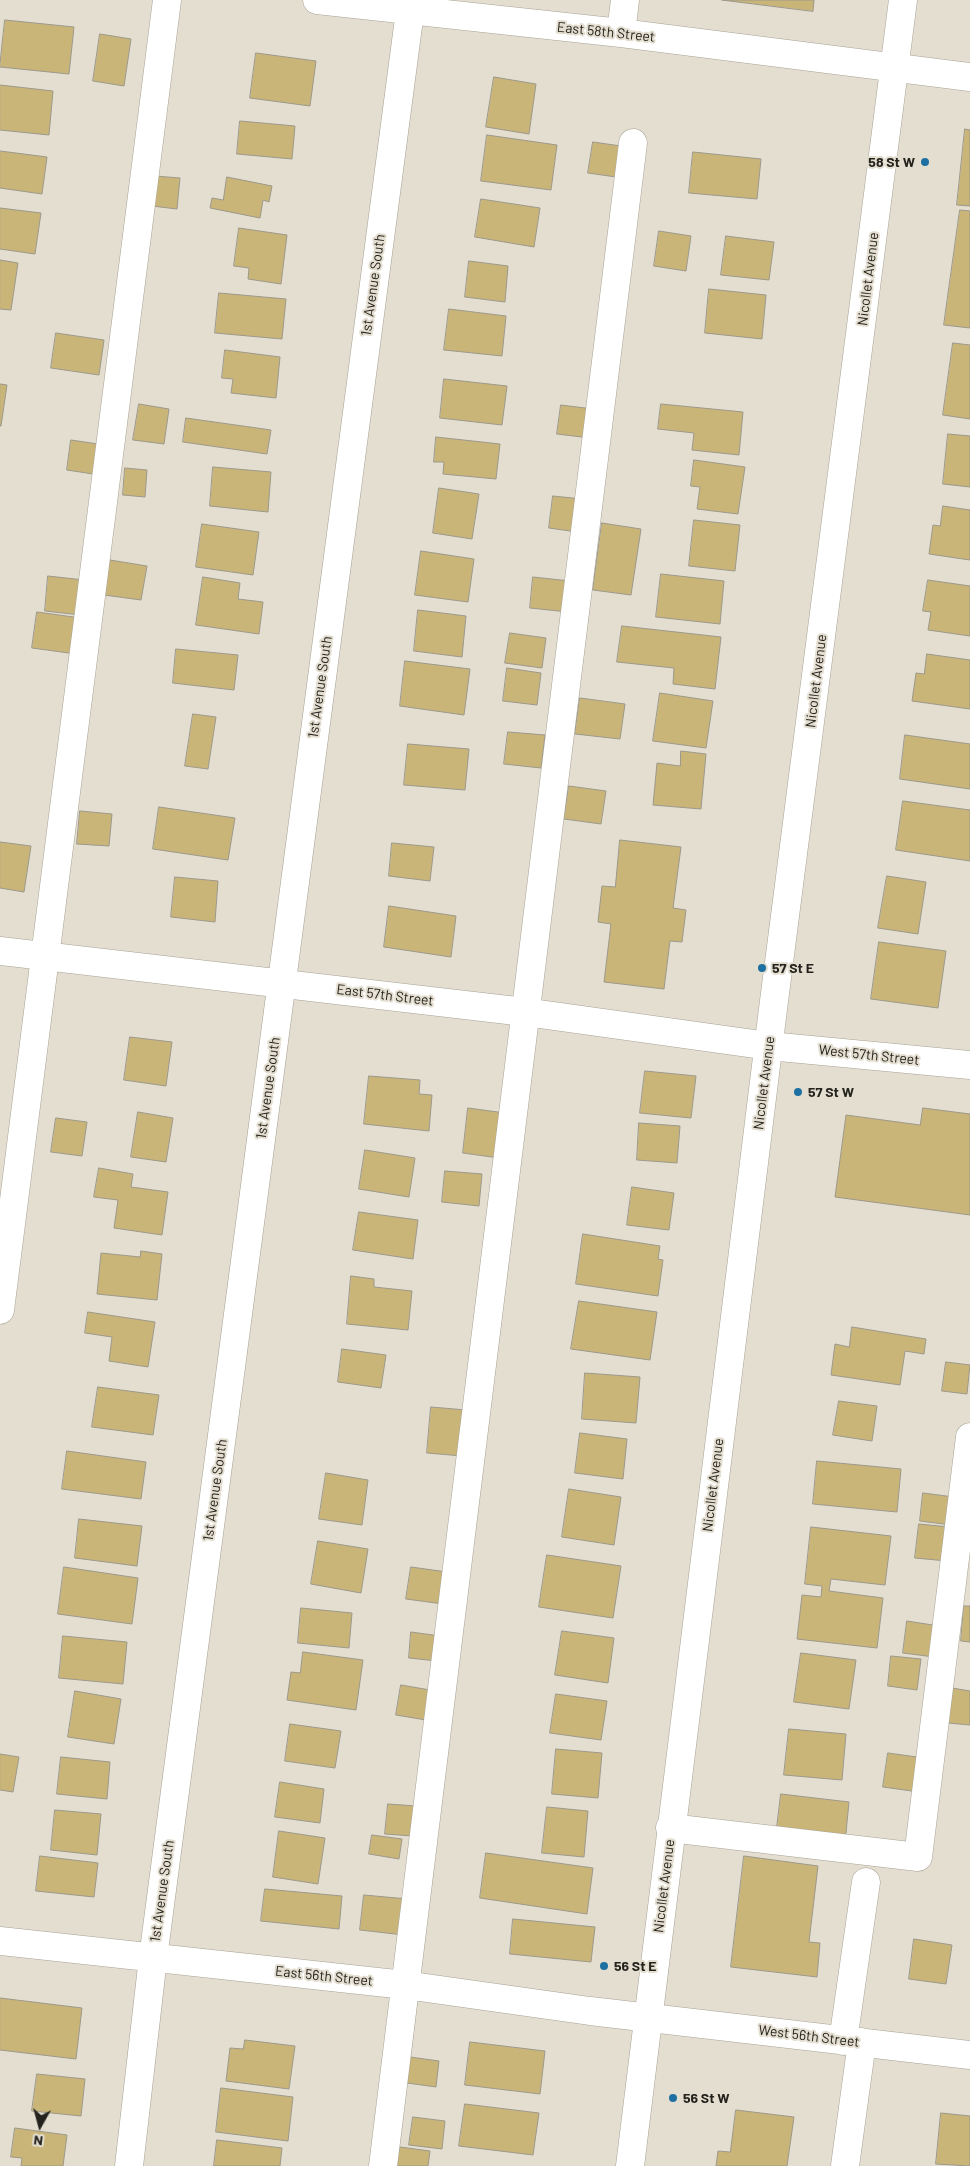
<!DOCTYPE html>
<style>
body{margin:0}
#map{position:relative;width:970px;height:2166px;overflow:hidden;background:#e3ded0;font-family:Barlow,sans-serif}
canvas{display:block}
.north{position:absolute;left:15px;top:2101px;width:50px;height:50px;-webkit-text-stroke:4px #e3ded0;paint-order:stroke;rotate:187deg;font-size:14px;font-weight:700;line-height:20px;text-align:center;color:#24221d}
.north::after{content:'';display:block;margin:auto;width:18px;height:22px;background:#24221d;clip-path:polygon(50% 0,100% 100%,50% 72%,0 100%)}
</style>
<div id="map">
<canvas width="970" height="2166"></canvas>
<div class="north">N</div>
</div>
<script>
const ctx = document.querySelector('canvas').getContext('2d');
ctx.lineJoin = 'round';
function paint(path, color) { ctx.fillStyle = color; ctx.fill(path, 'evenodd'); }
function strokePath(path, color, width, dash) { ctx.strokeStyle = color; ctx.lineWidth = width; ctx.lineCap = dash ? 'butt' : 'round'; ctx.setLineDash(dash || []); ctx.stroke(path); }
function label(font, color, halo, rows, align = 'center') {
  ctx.font = font + ' Barlow,sans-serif'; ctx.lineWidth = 4; ctx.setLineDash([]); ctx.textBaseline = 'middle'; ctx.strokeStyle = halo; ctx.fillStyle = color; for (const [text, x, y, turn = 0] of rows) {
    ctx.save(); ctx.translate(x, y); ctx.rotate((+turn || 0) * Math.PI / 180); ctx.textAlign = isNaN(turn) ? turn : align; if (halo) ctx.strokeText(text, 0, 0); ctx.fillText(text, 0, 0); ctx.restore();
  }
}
const building = new Path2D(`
 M722 0H814L813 11Z
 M5 20 74 27 69 74 0 67Z
 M100 34 131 39 124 86 93 81Z
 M256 53 316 61 310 106 250 98Z
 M494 77 536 84 529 134 486 127Z
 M0 85 53 91 49 135 0 130Z
 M240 121 295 126 292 159 237 154Z
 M965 129 970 130V206L957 205Z
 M487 135 557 145 551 190 481 181Z
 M593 142 621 146 616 177 588 173Z
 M0 151 47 157 42 194 0 188Z
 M693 152 761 159 757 199 689 193Z
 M155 176 180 178 177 209 152 206Z
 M227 177 272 186 269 202 263 200 260 218 210 208 212 198 223 200Z
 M481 199 540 208 534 247 475 237Z
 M0 208 41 213 35 254 0 249Z
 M960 210 970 211V328L944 325Z
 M239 228 287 235 281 284 248 279 249 268 234 266Z
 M659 231 691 236 686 271 654 266Z
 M726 236 774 242 769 280 721 275Z
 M0 260 18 263 11 310 0 309Z
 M469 261 508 266 505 302 465 297Z
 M709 289 766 295 762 339 705 333Z
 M219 293 286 299 282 339 215 333Z
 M449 309 506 316 502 356 444 350Z
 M56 333 104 340 99 375 51 368Z
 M953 343 970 345V419L943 415Z
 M225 350 280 357 276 398 231 393 233 379 222 378Z
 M444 379 507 386 502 425 440 418Z
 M0 384 7 385 1 426H0Z
 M139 404 169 409 164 444 133 440Z
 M661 404 743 412 739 455 692 450 694 433 658 429Z
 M561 405 593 409 590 438 557 434Z
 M186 418 271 430 267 454 183 442Z
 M948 434 970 436V487L943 484Z
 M436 437 500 444 496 479 443 474 444 462H434Z
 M71 440 98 444 93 474 67 470Z
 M694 460 745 467 738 514 697 509 700 487 691 486Z
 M213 467 271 472 268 512 210 506Z
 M125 468 147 470 145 497 123 495Z
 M439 488 479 494 472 539 433 533Z
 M553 496 582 499 577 532 549 528Z
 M943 506 970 510V560L929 554 933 525 940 526Z
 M694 520 740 525 735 571 689 566Z
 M602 523 641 529 631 595 593 590Z
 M202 524 259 532 253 575 196 567Z
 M421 551 474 559 468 602 415 595Z
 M110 560 147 566 141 600 104 595Z
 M661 574 724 581 720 624 656 617Z
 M48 576 84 580 80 615 45 611Z
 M203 577 240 583 238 599 263 602 259 634 196 625Z
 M533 577 570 581 568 612 530 608Z
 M928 580 970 586V636L928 630 931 612 923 611Z
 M418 610 466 616 462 657 414 651Z
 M37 612 81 618 76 654 32 648Z
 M622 626 721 637 715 689 673 684 674 668 617 662Z
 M510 633 546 638 542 668 505 663Z
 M176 649 238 655 234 690 173 683Z
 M927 654 970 660V709L912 701 916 673 924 674Z
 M405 661 470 669 464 715 400 706Z
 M507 668 541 673 537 705 503 701Z
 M660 693 713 701 706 748 653 741Z
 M580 698 625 704 620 739 575 734Z
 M193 714 216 717 208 769 185 766Z
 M508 732 545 735 541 768 504 764Z
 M905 735 970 744V789L900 779Z
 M408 744 469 749 465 790 404 785Z
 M681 751 706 754 701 809 653 805 657 763 680 766Z
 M569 786 606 791 601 824 564 819Z
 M903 801 970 810V861L896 850Z
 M159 807 235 818 228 860 153 849Z
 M80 811 112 814 109 846 77 844Z
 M620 840 681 847 673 908 686 910 682 942 670 941 664 989 604 982 611 924 598 922 602 886 615 887Z
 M0 842 31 846 24 892 0 888Z
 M392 843 434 847 430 881 389 876Z
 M887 876 926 882 918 934 878 928Z
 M175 877 218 881 215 922 171 917Z
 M389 906 456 916 451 957 384 947Z
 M879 942 946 951 938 1008 871 999Z
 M130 1037 172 1042 166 1086 124 1080Z
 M645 1071 696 1076 691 1118 640 1113Z
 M369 1076 420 1080 419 1094 432 1095 429 1131 364 1124Z
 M468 1108 505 1113 499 1158 463 1153Z
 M923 1108 970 1114V1215L835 1197 846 1115 920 1125Z
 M138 1112 173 1118 166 1162 131 1157Z
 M56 1118 87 1122 82 1156 51 1152Z
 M639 1123 680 1126 677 1163 637 1160Z
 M365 1150 415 1158 409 1197 359 1189Z
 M99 1168 133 1174 131 1187 168 1192 162 1235 114 1228 118 1200 94 1197Z
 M445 1171 482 1174 479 1206 442 1202Z
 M632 1187 674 1193 669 1230 627 1225Z
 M359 1212 418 1220 413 1259 353 1250Z
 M583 1234 660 1246 658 1259 663 1260 658 1296 576 1284Z
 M141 1251 162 1254 157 1300 97 1294 101 1253 140 1257Z
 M351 1276 374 1279V1287L412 1291 408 1330 347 1324Z
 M579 1301 657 1312 650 1360 571 1349Z
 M88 1312 155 1322 148 1367 109 1361 112 1337 85 1333Z
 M852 1327 926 1339 924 1354 905 1351 900 1385 831 1375 835 1344 849 1347Z
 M342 1349 386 1355 381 1388 338 1382Z
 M946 1362 970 1365 967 1394 942 1391Z
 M585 1373 640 1377 636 1423 582 1419Z
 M98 1387 159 1395 153 1435 92 1427Z
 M839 1401 877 1406 872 1441 833 1435Z
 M431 1407 466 1410 462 1456 427 1453Z
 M580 1433 627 1439 623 1479 575 1473Z
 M67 1451 146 1462 141 1499 62 1489Z
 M817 1461 901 1469 897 1512 813 1504Z
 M326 1473 368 1480 362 1525 319 1519Z
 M569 1489 621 1497 614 1545 562 1537Z
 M923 1493 954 1497 951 1525 920 1521Z
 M79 1519 142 1526 137 1566 75 1558Z
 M919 1524 950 1527 947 1561 915 1558Z
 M811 1527 891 1536 885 1585 831 1579 829 1591 883 1598 877 1648 797 1639 802 1595 821 1597 822 1586 805 1584Z
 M318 1541 368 1549 361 1593 311 1584Z
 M547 1555 621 1566 613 1618 539 1607Z
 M64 1567 138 1578 132 1624 58 1614Z
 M411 1567 447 1572 443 1604 406 1599Z
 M964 1606H970V1642L961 1641Z
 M301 1608 352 1613 349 1648 298 1643Z
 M907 1621 939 1626 934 1657 903 1653Z
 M562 1631 614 1638 608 1683 555 1675Z
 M411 1632 440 1636 437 1661 409 1658Z
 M63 1636 127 1642 123 1684 59 1678Z
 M303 1652 363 1660 356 1710 287 1700 291 1672 300 1673Z
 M801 1653 856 1660 849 1709 794 1702Z
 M891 1656 921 1659 917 1690 888 1686Z
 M401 1685 436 1691 432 1721 396 1715Z
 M952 1688 970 1691V1725L948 1723Z
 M75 1691 121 1699 114 1744 68 1737Z
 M556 1694 607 1701 601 1740 550 1733Z
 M290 1724 341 1731 335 1768 285 1761Z
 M789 1729 846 1734 842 1780 784 1775Z
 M556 1749 602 1753 598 1798 552 1794Z
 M888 1753 924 1758 919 1792 883 1787Z
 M0 1754 19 1757 13 1792 0 1790Z
 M61 1757 110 1762 107 1799 57 1794Z
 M280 1782 324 1789 320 1823 275 1817Z
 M781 1794 849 1802 845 1843 776 1836Z
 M388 1804 416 1806 413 1836 385 1834Z
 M547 1807 588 1811 584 1857 542 1853Z
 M55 1810 101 1814 97 1855 51 1850Z
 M279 1831 325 1838 318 1884 273 1877Z
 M372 1835 402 1839 399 1859 369 1854Z
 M486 1853 593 1868 587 1914 480 1898Z
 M40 1856 98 1863 94 1897 36 1891Z
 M744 1856 818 1866 809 1942 820 1943 817 1977 731 1967Z
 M265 1889 342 1896 339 1929 261 1921Z
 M364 1895 408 1899 404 1935 360 1930Z
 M513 1919 595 1927 591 1962 510 1954Z
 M914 1939 952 1945 946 1984 909 1979Z
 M0 1998 82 2008 76 2059 0 2050Z
 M245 2040 295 2046 289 2089 226 2081 230 2048 243 2049Z
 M470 2042 545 2051 540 2094 465 2085Z
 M410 2057 439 2061 436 2087 407 2083Z
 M37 2074 85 2079 81 2116 32 2111Z
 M221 2088 293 2097 288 2141 216 2132Z
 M465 2104 539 2113 533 2155 459 2146Z
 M736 2110 794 2117 787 2166H716L718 2151 730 2152Z
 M941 2113 970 2116V2166L936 2164Z
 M413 2117 445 2121 442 2149 409 2145Z
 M15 2128 67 2135 63 2166H21L22 2158 11 2157Z
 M217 2140 282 2148 280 2166H214Z
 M400 2147 430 2151 428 2166H397Z`);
const minor = new Path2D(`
 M317 0 621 33 970 77
 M621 33 625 0
 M0 951 525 1012 769 1046 970 1065
 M0 1310 167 0
 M670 1828 918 1857 970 1437
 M0 1941 405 1985 590 2011 970 2055
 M843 2041 866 1882
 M129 2166 153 1958 410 11
 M383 2166 633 143
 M845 2166 862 2042`);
const major = new Path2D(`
 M630 2166 773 1009 903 0`);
const markers = [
 [925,162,5,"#1d70a1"],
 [762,968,5,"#1d70a1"],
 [798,1092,5,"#1d70a1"],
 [604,1966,5,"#1d70a1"],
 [673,2098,5,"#1d70a1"]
];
const streetNames = [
 ["East 58th Street",606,32,6],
 ["Nicollet Avenue",868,279,-83],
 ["1st Avenue South",373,285,-82],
 ["Nicollet Avenue",816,681,-83],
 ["1st Avenue South",320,687,-82],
 ["East 57th Street",385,995,7],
 ["West 57th Street",869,1055,6],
 ["Nicollet Avenue",764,1083,-83],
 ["1st Avenue South",268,1088,-82],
 ["Nicollet Avenue",713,1485,-83],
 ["1st Avenue South",215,1490,-82],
 ["Nicollet Avenue",664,1886,-83],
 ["1st Avenue South",162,1891,-82],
 ["East 56th Street",324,1976,6],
 ["West 56th Street",809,2036,7]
];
const poiNames = [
 ["58 St W",915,162,"right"],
 ["57 St E",772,968],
 ["57 St W",808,1092],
 ["56 St E",614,1966],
 ["56 St W",683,2098]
];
paint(building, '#cab579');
strokePath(building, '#9c988b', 1);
strokePath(minor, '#a7a295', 29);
strokePath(major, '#a7a295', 29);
strokePath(minor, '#fff', 28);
strokePath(major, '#fff', 28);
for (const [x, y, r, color] of markers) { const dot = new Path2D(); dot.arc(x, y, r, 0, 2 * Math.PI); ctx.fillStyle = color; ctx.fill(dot); strokePath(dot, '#e3ded0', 2); }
label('14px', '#24221d', '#e3ded0', streetNames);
label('bold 14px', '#24221d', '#e3ded0', poiNames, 'left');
</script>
